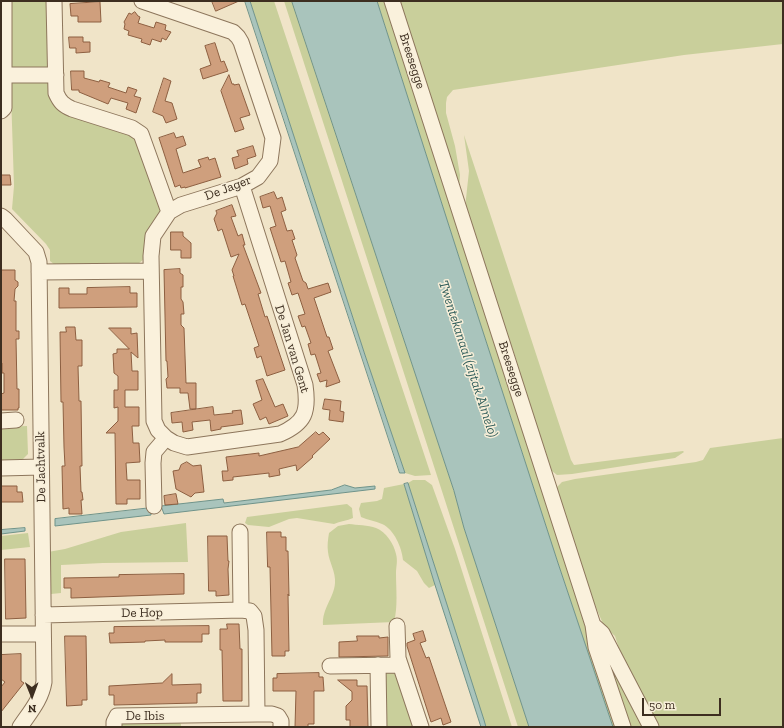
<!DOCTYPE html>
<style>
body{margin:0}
#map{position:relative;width:784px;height:728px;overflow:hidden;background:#f0e4c8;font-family:"Zilla Slab",serif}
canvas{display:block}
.frame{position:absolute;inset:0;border:2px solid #3d2e20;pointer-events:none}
.north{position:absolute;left:12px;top:676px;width:40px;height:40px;-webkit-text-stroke:3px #f7eed8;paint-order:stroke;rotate:179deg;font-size:11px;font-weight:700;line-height:16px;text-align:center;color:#3d2e20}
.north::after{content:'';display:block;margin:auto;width:14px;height:18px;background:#3d2e20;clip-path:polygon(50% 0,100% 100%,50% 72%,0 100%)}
.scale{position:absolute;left:642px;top:698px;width:79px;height:18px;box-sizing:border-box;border:2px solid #3d2e20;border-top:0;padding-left:5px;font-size:12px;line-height:14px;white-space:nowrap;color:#3d2e20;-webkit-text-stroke:3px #f7eed8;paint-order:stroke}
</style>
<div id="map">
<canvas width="784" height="728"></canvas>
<div class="frame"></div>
<div class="north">N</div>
<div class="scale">50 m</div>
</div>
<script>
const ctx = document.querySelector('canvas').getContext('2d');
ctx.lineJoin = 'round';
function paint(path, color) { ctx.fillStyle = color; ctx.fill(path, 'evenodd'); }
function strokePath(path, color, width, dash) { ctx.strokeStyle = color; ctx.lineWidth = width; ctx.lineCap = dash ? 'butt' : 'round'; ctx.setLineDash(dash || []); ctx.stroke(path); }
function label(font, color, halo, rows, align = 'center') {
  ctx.font = font + ' "Zilla Slab",serif'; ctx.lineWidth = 3; ctx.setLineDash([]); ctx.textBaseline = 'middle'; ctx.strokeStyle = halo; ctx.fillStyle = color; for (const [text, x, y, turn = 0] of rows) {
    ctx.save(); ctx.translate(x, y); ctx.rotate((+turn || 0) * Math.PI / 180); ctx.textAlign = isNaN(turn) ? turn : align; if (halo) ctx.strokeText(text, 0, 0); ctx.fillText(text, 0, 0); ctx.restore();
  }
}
const green = new Path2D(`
 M8 1H49L51 98 132 134 139 140 161 204V213L144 259 138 264 55 265 50 261V250L46 244 12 209 14 186Z
 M250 1H274L431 475 415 476 405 473 365 355Z
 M284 1H292L454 491 464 528 529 727H518Z
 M377 1H387L621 727H613L558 563 474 304Z
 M396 1H783V44L684 55 453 90 447 97 446 103V113L455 146 460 175 459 193Z
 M464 135C500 243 535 352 571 460L574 465 683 451 684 452 675 458 572 474 557 475 552 471 526 393 516 359 465 208 469 171Z
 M27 426 28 454 20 462H1V427Z
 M783 438V727H657L623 661 615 636 604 626 588 589 556 488 562 482 575 479 696 462 703 460 710 448Z
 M413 480H425L432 485 455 549 512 727H486L408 483Z
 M404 484 435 585 429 588 424 583 417 571 403 560C402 548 394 529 382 524 375 521 368 520 361 517L359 509 361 503 377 501 382 499 384 488Z
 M347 504 352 508 353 518C347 521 340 521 334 524L297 518 289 519 269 527 248 525 245 523 247 517Z
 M186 523 188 562 103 563 61 565V593L51 594V562L47 559 48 552 65 549 121 532Z
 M349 524C357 525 368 525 376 528 386 532 394 544 396 554 398 561 396 567 396 573 396 590 398 606 394 622L323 625C322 608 334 598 335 583 336 572 329 562 328 552 327 546 328 539 329 533L338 526Z
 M28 533 30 547 1 550V536Z
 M602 647 645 727H629Z
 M395 670 416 727H382L381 691 386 671Z
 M177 721 181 724V727H118L120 722Z`);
const water = new Path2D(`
 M245 1H250L365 355 405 473H400Z
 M292 1H377L474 304 558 563 613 727H529L464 528 454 491Z
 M408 483 484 720 486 727H481L435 585 404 484Z
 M345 485 355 488 375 486V489L164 514 161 506 223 499 224 503 331 490Z
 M151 508V515L55 526V519Z
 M25 528V531L1 534V530Z`);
const building = new Path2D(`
 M212 1H239L216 11Z
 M100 2 101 22H78V16H71L70 4Z
 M135 12 138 16 140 17 138 23 154 28 156 22 166 25 165 30 171 32 166 40 162 38 161 42 152 39 150 45 141 42 142 39 128 35 129 31 124 29 125 24 124 22 129 13 131 14Z
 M69 37H83V42H90V52L76 53V48H70Z
 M215 43 221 62 224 61 228 71 203 79 200 69 211 65 205 46Z
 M71 71H84V78L99 82 100 80 110 83 108 87 126 93 128 87 137 90 134 96 141 98 136 113 126 109 128 103 111 98 108 104 79 92V90H72Z
 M229 75 232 84H234V85L239 84 250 115 240 118 244 129 235 132 221 91Z
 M164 78 171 81 165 101 172 103 177 119 166 123 163 116 153 112Z
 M174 133 176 138 183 136 186 145 176 149 183 173 201 167 198 160 208 157 209 160 215 158 221 177 185 188V187L181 188 180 185 175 187 159 138Z
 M253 146 256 156 247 159 248 164 235 169 232 158 239 156 237 151Z
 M1 175H10L11 185H1Z
 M274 192 277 199 282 197 286 210 281 212 287 231 292 230 295 239 292 240 297 255 295 258 303 281 306 283 308 289 328 283 331 292 314 298 327 337H329L333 349 328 351 340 382 326 387 327 380 320 382 317 374 321 373 315 354 311 355 308 344 311 343 305 326 302 327 298 316 305 314 298 293 292 295 288 283 291 282 285 261 281 262 270 228 276 226 270 206 263 208 260 197Z
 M232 205 236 216 231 217 238 236 242 234 245 245H243L261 293 258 294 265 317 267 316 285 370 267 376 261 356 257 358 254 348 259 346 245 304 242 305 233 276H234L232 270 239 254 231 257 222 229 218 231 214 219 217 213 216 211Z
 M171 232H183V236L191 243V258H181V250H171Z
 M180 269V273L183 275V287H181V299L183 302 184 314H181V325L184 328 186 383H196V409H190L188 393H180V388H167L166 379 168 377 167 361H166L164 270Z
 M1 270H15V280L18 282V286L15 289 14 301H16V331H19V339H16L17 389H19V408H18V410H1V394L4 393V373H2V363H1Z
 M130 287V293H137V307L59 308V288H69V294H87V288Z
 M66 327H75L76 340H82V366H78L79 401H81L82 466H80L81 492H82L83 500H81L82 514H69V508L63 509 62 466H65L64 447 63 402H61L60 332H66Z
 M109 328H131V334L137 333 138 358 131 352 132 371H138V390H125V407H139V426H132L133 443H139L140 462 126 463 127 480H140V499H127V504H116L115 433H106L118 421V407L114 408V390H118V376L114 373 113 354 117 353V349H129Z
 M263 379 275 407 283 404 288 416 269 424 266 417 260 420 253 404 262 400 256 381Z
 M325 399 341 401 340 411 344 412 343 422 329 420 330 410 323 409Z
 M213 407 214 415 233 413 232 411 241 410 243 424 221 427V429L211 431 210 420 192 422 193 430 183 432 182 422 172 423 171 413Z
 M316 432 319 435 323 432 330 439 312 456 313 457 297 471 296 465 279 469 280 475 269 477V473L233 477V480L223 481 222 471H228L226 457 259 453V456L298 447Z
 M187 462 193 466 201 465 204 492 195 493 191 497 176 489 173 471 179 470 181 465Z
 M1 486H17V492H22L23 502H1Z
 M176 494 178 504 165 505 164 496Z
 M267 532H281V537H286V551H288L289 596 288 594 289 651H285V656H272L270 567H268Z
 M208 536H227L228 561H229L228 569 229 595 216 596V591H209Z
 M5 559H25L26 618 6 619Z
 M184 574V594L71 598V588H64V578L119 577V575Z
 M227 624H239L240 649H242V701H223L222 650H220V629H227Z
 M209 626V634H202V642H165V640L145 641V642L110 643 109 633H114V627Z
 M423 631 426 641 420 643 426 658 429 657 451 722 443 725 441 718 431 722 407 646V643L415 640 413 634Z
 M65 636H86L87 700H82V705L67 706Z
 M357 636H379V638L388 637V656L339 657V642L357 641Z
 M21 654V681L24 683 1 712V687L5 682 1 679V655Z
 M319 673V677H323L324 691H314V724H308V727H295L296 691H273V678H277V674Z
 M172 674V685L201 684V693H197V703L114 705V695H109V686L162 683Z
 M338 680H357V686H367L368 727H350V720H346V706L352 700V692Z`);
const minor = new Path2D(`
 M54 1 56 93C60 102 63 105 72 109L132 128 141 134 169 212
 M142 1 233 32 238 37 241 42 273 138 270 161 258 177 242 186 181 205 169 212 153 236 151 256 154 421 158 430 166 438 154 452 153 463 154 506
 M392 1 593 625 602 633 651 727
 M5 75H56
 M1 111 4 108V1
 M1 216 5 219 36 252 39 262 44 682C41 700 30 712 20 727
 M39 272 151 271
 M1 421 16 420
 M166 438 174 443 187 447 280 434C305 423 309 412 305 385L242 186
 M1 468 41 467
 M240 532 241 610 250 611 254 616 256 630 257 714H272L278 716 281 721V727
 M43 615 241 610
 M593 625 596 647 623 727
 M397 626 398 658 421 727
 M1 634H43
 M378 665 379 727
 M330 666 400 665
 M114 727V722L117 716 257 714`);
const streetNames = [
 ["Breesegge",412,61,72],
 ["De Jager",228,188,-21],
 ["De Jan van Gent",292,349,73],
 ["Breesegge",511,369,72],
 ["De Jachtvalk",41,467,-91],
 ["De Hop",142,613,-1],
 ["De Ibis",145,716]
];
const waterNames = [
 ["Twentekanaal (zijtak Almelo)",468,359,72]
];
paint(green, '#c9cf9b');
paint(water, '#a9c4bc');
strokePath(water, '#6f938a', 1);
paint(building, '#cf9f7d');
strokePath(building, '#8d5f41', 1);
strokePath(minor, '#8d765c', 17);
strokePath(minor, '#faf1dc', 15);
label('13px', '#3d2e20', '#f7eed8', streetNames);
label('italic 14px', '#2f5d5a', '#f7eed8', waterNames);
</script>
